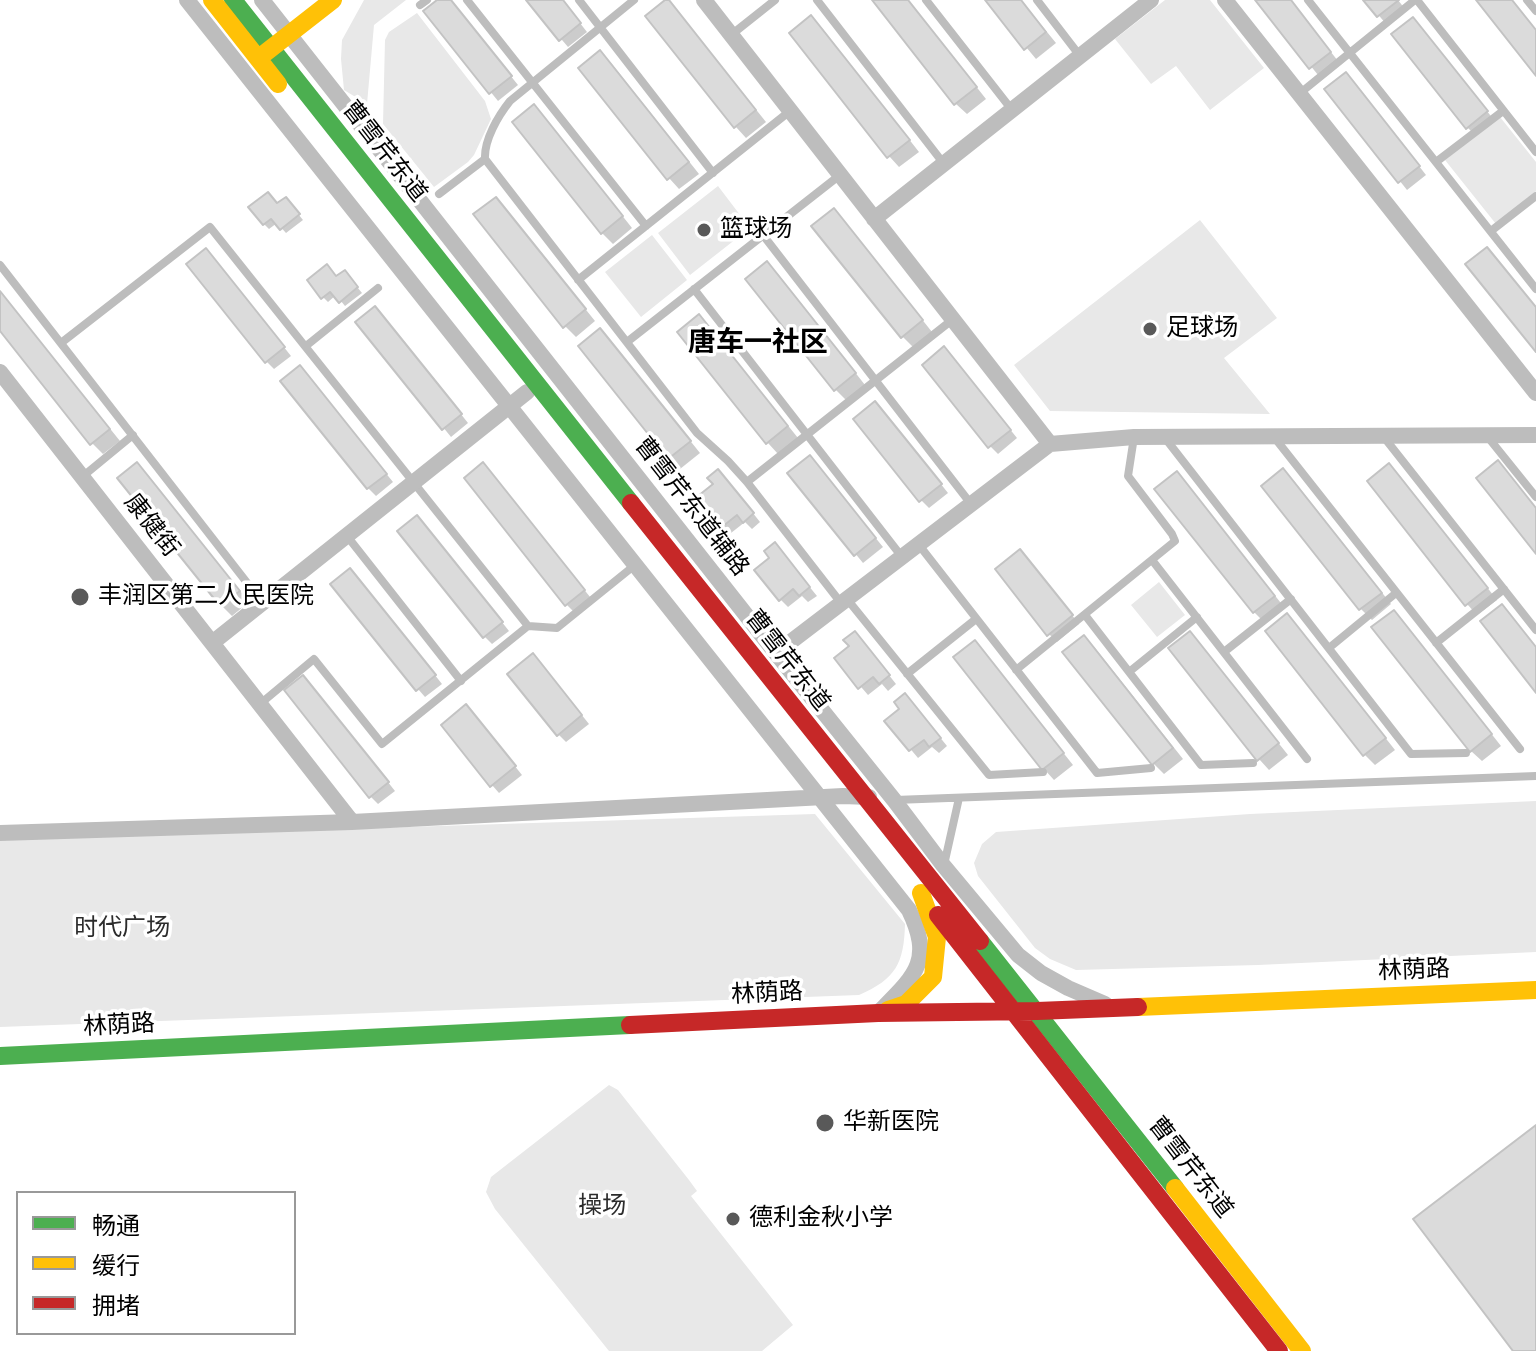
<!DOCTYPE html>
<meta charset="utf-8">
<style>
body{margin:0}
#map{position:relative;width:1536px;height:1351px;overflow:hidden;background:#fff;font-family:"Varela Round","Noto Sans SC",sans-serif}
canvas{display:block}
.legend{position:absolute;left:16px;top:1191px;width:280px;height:144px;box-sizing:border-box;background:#fff;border:2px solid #999;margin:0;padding:10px 14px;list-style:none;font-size:24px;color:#000}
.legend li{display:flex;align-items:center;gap:16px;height:40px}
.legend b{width:40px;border:2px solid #999}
</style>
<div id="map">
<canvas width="1536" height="1351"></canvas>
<ul class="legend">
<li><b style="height:10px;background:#4caf50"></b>畅通</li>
<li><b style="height:10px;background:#ffc107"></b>缓行</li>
<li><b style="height:10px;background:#c62828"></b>拥堵</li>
</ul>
</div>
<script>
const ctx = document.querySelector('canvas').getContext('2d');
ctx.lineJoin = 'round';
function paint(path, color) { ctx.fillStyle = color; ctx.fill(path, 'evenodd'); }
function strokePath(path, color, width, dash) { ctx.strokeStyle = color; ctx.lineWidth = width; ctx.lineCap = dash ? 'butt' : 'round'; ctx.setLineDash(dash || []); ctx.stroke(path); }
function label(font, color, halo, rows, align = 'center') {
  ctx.font = font + ' "Varela Round","Noto Sans SC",sans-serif'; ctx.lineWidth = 7; ctx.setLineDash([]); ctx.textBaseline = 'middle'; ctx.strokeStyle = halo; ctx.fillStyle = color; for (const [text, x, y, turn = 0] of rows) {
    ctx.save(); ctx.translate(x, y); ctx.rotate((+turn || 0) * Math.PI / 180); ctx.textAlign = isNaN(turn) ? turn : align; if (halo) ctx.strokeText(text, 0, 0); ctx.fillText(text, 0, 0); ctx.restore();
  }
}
const green = new Path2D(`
 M364 0H406L374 25 367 104 344 90 341 59 342 40Z
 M1165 0H1210L1264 68 1210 110 1176 66 1151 84 1115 39Z
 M417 13 485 101 491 119 474 155 468 162 434 187 383 124 385 40 389 32Z
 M1500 117 1536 162V191L1496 224 1445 160Z
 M718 186 750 228 690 275 658 233Z
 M1200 220 1277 318 1224 358 1270 414 1050 411 1014 365Z
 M652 235 687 280 641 317 605 272Z
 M1159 582 1185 615 1157 637 1131 605Z
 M1536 801V952L1258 965 1076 970 1050 959 1035 948 978 876 974 863 982 844 996 832 1250 814Z
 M815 814 905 924C904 963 896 979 859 995L0 1027V840Z
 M609 1085 618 1090 689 1180 697 1191 691 1196 793 1325 762 1351H609L495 1209 486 1192 491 1177Z`);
const shadow = new Path2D(`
 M440 0H449L453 4 518 85 498 101 426 12Z
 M528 0H562L587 32 568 47Z
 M874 0H908L986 99 967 114 956 104Z
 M987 0H1021L1056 43 1036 59Z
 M1258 0H1290L1338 61 1318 75Z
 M1366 0H1398L1405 9 1386 24Z
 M678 12 766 122 746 138 736 127 648 16Z
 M811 18 822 28 919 152 899 167 889 156Z
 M1421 28 1494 120 1475 135 1467 127Z
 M600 52 611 63 699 174 679 189 669 178Z
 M1354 82 1426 175 1407 190 1327 89Z
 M545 118 632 228 613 244 602 233Z
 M290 204 303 220 286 233 277 223 269 229 264 224 278 205Z
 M506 210 595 321 576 337 565 326Z
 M844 221 932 332 913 347 902 336Z
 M213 258 291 356 274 369 266 361Z
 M767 264 778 274 865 385 846 400 835 389Z
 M349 277 362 293 345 306 336 295 328 302 323 297 336 278Z
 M0 292 120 441 103 454 92 443 0 328Z
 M383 316 468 423 451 437 358 322Z
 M699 317 710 328 798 438 778 454 768 443 680 332Z
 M611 342 700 453 680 469 670 458 581 346Z
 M952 357 1017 438 998 454 990 446Z
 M307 376 393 482 376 496 368 488Z
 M883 411 948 493 929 508 921 500Z
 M483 465 494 476 594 602 577 615 567 605 467 479Z
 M817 466 883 547 863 563 790 474Z
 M1389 466 1400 476 1497 600 1477 615 1467 604Z
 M1283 471 1294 481 1391 604 1372 620 1361 609 1263 486Z
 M148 475 249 602 232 616 221 605 120 478Z
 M726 479 760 522 752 529 745 522 731 533 724 526Z
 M1187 484 1284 607 1265 623 1254 612Z
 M425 525 509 631 492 644 484 636Z
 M782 553 817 596 808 602 802 596 788 607 780 599Z
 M1028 560 1079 624 1057 642 1049 634Z
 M358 578 442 684 425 697 418 689Z
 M1394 612 1404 623 1501 746 1482 761 1471 751Z
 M1298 627 1395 750 1375 765 1365 755Z
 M1190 633 1200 644 1288 755 1269 770 1259 759Z
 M1084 637 1095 648 1183 759 1164 774 1153 763Z
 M862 641 896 684 888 691 882 684 868 695 837 659Z
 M985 654 1073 765 1054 780 1044 769Z
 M541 664 589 724 566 742 558 734Z
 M311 685 395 791 378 804 370 796Z
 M913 704 947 746 939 753 932 747 918 758 887 721Z
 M474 715 522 775 499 793 492 785Z`);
const building = new Path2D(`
 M437 0H451L512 76 489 94 423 11Z
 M526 0H563L581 23 559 41Z
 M665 0H669L756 110 734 128 645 16Z
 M872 0H908L977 87 954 105Z
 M985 0H1021L1046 32 1024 50Z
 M1255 0H1291L1331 52 1309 69Z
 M1363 0H1399L1377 17Z
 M1476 0H1512L1536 30V76Z
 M811 15 910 140 887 158 789 33Z
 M1413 17 1488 111 1466 129 1391 34Z
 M600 50 689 162 667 180 578 68Z
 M1346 72 1420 166 1398 183 1324 89Z
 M534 104 623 216 601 234 512 122Z
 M268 192 277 203 286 197 300 214 280 230 271 219 263 225 248 207Z
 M496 197 586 309 563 328 473 214Z
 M834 208 923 320 901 338 811 226Z
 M1487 247 1536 307V352L1465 264Z
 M206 248 285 347 265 363 186 264Z
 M767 261 856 373 834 391 745 279Z
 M327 264 336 276 345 270 358 287 339 303 330 292 321 299 307 280Z
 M0 291 110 429 90 445 0 331Z
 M375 306 462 414 442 430 355 322Z
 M699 314 788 426 766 444 677 332Z
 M600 328 691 441 668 459 578 346Z
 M944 346 1011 430 988 448 922 365Z
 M300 365 387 474 367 489 280 381Z
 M875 401 942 484 919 502 853 419Z
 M810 455 876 538 854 556 787 473Z
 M1498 460 1536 508V554L1476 478Z
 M137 462 240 591 220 606 117 478Z
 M483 462 585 590 565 606 464 478Z
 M1389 463 1488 588 1465 606 1367 481Z
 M1283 468 1382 593 1359 610 1261 486Z
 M718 469 754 513 743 523 737 515 722 527 698 496 713 484 707 478Z
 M1177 471 1275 596 1253 613 1154 489Z
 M417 515 503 622 483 638 397 531Z
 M775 542 810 587 799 596 793 589 779 601 754 570 769 558 764 551Z
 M1020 549 1073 615 1047 636 995 569Z
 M350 568 436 675 416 691 330 584Z
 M1502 604 1536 647V693L1480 621Z
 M1394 610 1492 734 1470 752 1371 627Z
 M1287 613 1386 738 1363 756 1265 631Z
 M855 631 890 675 879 684 873 677 858 689 834 658 849 646 843 640Z
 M1190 631 1279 743 1257 761 1168 648Z
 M1084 635 1173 748 1152 765 1062 652Z
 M975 640 1064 753 1042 770 953 657Z
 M533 653 582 715 557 736 507 674Z
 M303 675 389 782 369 798 284 690Z
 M905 693 941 738 929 747 924 740 909 751 884 721 899 709 894 702Z
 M466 704 516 766 490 787 441 725Z
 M1536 1125V1351H1513L1413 1219Z`);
const lane = new Path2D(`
 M467 0 646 226
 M579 0 713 173
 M817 0 944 164
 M926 0 1012 110
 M1037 0 1080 56
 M1308 0 1536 289
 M1417 0 1536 152
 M1527 0 1536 11
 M420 5 427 0
 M731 35 775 0
 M1299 94 1415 0
 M485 159 697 433 728 461 747 482 841 603
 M1436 162 1503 111
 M439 194 485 159C484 140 498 116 510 101L634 0
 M1491 231 1536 196
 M763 235 971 504
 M0 265 262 602
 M578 280 790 111
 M694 289 902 557
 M627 342 840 175
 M61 343 210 227 528 626 557 628 635 565
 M306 346 378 288
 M1383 436 1536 630
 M1487 436 1536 497
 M1274 437 1520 749
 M1165 438 1411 754 1466 753
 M82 477 133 435
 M747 482 952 320
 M347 536 461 681
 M919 545 1097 773 1151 768
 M1152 560 1307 759
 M847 599 989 775 1043 772
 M1085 615 1201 765 1253 763
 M1436 643 1504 589
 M1329 648 1396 593
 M1224 652 1291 599
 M1016 670 1175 541 1172 534 1128 476 1134 437
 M1129 672 1197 617
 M907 674 976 619
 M260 704 314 659 382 744 528 626
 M895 800 1536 776
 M944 865 959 798`);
const street = new Path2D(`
 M187 0 909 910C933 960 916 975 881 1010
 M262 0 776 653 894 800 943 865 1018 955 1041 973 1068 988 1105 1004
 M704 0 1050 444
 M1225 0 1536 393
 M874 219 1151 0
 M0 372 352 822
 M212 643 527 392
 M776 653 1050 444 1134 437 1536 435
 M0 833 352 822 843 796 869 797`);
const fast = new Path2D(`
 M233 0 631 503
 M980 941 1175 1188
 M0 1056 630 1025`);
const slow = new Path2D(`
 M212 0 278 84
 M260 57 333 0
 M1138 1007 1536 990
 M888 1010 906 1004 933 977 937 937 921 893
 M1175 1188 1302 1351`);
const jam = new Path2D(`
 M631 503 980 941
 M938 915 1279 1351
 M630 1025 878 1013 1037 1011 1138 1007`);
const markers = [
 [704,230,8,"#595959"],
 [1150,329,8,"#595959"],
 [80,597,10,"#595959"],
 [825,1123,10,"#595959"],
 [733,1219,8,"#595959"]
];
const streetNames = [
 ["曹雪芹东道",384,152,52],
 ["曹雪芹东道辅路",691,507,52],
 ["康健街",151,526,52],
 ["曹雪芹东道",787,661,52],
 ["林荫路",1414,971,-2],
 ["林荫路",767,994,-3],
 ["林荫路",119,1026,-3],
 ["曹雪芹东道",1190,1168,52]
];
const poiNames = [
 ["篮球场",720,230],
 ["足球场",1166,329],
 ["丰润区第二人民医院",98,597],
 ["华新医院",843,1123],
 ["德利金秋小学",749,1219]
];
const parkNames = [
 ["时代广场",122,929],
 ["操场",602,1207]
];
const quarterNames = [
 ["唐车一社区",758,344]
];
paint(green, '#e8e8e8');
paint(shadow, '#0003');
paint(building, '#dbdbdb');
strokePath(building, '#c3c3c3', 2);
strokePath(lane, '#bdbdbd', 8);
strokePath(street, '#bdbdbd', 16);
strokePath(fast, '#4caf50', 18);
strokePath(slow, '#ffc107', 18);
strokePath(jam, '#c62828', 18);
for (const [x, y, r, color] of markers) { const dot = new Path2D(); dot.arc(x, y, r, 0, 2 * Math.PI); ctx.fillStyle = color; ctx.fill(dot); strokePath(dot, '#fff', 3); }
label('24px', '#000', '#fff', streetNames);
label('24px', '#000', '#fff', poiNames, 'left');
label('24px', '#2c2c2c', '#fff', parkNames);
label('bold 28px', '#000', '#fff', quarterNames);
</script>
